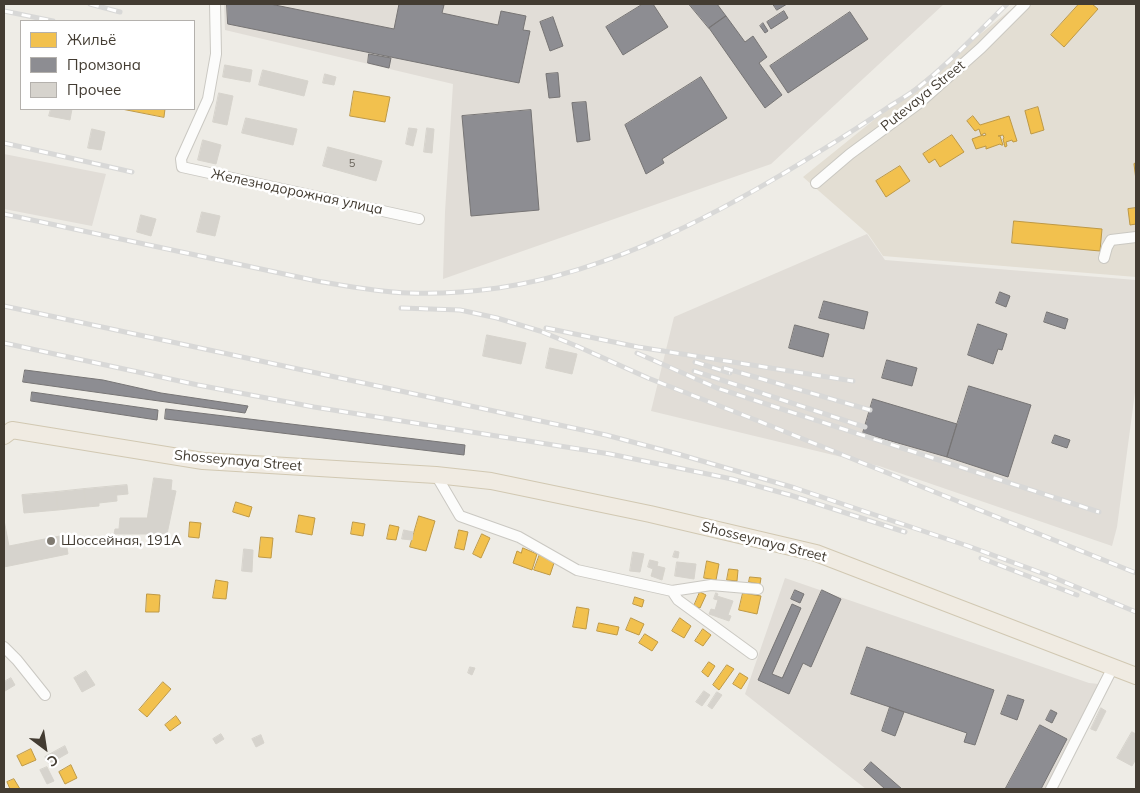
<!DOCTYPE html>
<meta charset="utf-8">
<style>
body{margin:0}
#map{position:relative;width:1140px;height:793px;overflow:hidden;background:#eeece6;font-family:Mulish,sans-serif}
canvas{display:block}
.frame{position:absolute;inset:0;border:5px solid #433c32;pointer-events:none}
.legend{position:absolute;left:20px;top:20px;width:175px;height:90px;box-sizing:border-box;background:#fff;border:1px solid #b4b1ad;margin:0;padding:6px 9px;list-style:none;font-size:15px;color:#433c32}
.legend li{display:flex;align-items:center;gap:10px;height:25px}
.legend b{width:25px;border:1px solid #b4b1ad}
.north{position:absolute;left:20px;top:723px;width:50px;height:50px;-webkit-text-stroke:4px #fff;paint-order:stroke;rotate:149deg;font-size:14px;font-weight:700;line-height:20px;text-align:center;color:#433c32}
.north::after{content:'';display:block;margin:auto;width:18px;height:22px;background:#433c32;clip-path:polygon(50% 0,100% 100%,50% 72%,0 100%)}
</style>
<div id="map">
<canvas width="1140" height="793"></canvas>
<div class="frame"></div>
<ul class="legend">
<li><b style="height:14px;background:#f2c14e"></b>Жильё</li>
<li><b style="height:14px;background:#8d8d92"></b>Промзона</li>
<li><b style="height:14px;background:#d6d3cd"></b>Прочее</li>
</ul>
<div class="north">С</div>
</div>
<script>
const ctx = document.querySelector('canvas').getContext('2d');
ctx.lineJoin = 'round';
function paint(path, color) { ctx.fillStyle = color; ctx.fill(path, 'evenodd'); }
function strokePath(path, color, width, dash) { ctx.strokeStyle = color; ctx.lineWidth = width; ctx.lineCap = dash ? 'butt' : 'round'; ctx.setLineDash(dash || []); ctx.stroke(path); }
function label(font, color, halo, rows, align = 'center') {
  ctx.font = font + ' Mulish,sans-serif'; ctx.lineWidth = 5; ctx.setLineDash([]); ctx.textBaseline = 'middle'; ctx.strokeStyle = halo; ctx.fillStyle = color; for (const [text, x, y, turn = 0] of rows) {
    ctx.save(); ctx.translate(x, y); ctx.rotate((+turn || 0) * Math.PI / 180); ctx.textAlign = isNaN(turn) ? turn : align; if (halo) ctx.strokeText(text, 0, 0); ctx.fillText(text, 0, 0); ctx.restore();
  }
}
const residential = new Path2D(`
 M1016 4H1136V277L883 256 868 234 803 177 1014 7Z`);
const industrial = new Path2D(`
 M224 4H944L771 164 443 279 445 212 453 84 225 30Z
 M4 154 106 174 92 226 4 209Z
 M867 234 885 260 1136 280V385L1117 527 1112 546 879 466 651 411 674 317Z
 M785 578 1089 683 1099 684 1047 789H866L745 694Z`);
const homes = new Path2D(`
 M1079 4H1092L1098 9 1064 47 1051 35Z
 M354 91 390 97 385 122 350 116Z
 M1038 107 1044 130 1031 134 1025 111Z
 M122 109H165L164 117Z
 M973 116 980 125 1009 116 1017 141 1013 142 1012 140 1006 142 1007 146 1005 147 1003 139 1004 138 1003 135 998 136H1000L1003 145H1001L1000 144 986 149V146L976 149 972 139 983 135V136L986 135 985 133 981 135 979 129 975 131 967 121Z
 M952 135 964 152 940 167 935 159 929 163 923 154Z
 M1136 163V180L1134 164Z
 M900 166 910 181 886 197 876 181Z
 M1136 208V224L1130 225 1128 209Z
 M1014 221 1102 229 1100 251 1012 243Z
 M236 502 252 507 249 517 233 512Z
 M299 515 315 518 312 535 296 532Z
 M419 516 435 521 426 551 410 547Z
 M190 522 201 523 199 538 189 537Z
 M353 522 365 524 363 536 351 534Z
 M390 525 399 527 396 540 387 539Z
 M459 530 468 532 464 550 455 548Z
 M482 534 490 538 481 558 473 554Z
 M261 537 273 538 271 558 259 557Z
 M523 548 537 554 532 570 513 563 517 551 521 553Z
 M540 554 555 560 550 575 534 570Z
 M707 561 719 564 716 580 704 578Z
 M729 569 738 570 737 581 727 580Z
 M750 577 761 578 760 584 749 582Z
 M216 580 228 582 226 599 213 598Z
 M700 592 706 595 700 608 694 606Z
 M743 593 761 596 757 614 739 610Z
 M147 594 160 595 159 612H146Z
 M635 597 644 600 642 607 633 604Z
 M577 607 589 609 586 629 573 627Z
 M631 618 644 624 639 635 626 630Z
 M680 618 691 626 684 638 672 631Z
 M599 623 619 627 617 635 597 631Z
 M703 629 711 635 703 646 695 641Z
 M645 634 658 642 652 651 639 643Z
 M709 662 715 666 708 677 702 672Z
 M727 665 734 669 719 690 713 685Z
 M740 673 748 678 741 689 733 684Z
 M163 682 171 689 147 717 139 710Z
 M176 716 181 723 170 731 165 725Z
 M31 749 36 760 22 766 17 756Z
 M71 765 77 778 65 784 59 772Z
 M14 779 20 789H10L7 782Z`);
const industry = new Path2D(`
 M227 4H270L394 29 399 4H437L444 5 442 13 498 25 501 11 526 16 523 30 530 31 519 83 228 24Z
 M643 4H653L668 27 623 55 606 27Z
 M689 4H717L726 16 709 28Z
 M773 4H787L777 10Z
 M784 11 788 18 771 29 767 22Z
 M850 12 868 39 788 93 770 66Z
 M726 16 745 42 753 36 767 57 759 63 782 95 765 108 709 28Z
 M553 17 563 46 550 51 540 22Z
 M763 23 768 31 765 33 760 26Z
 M369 54 391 58 389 68 368 63Z
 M558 73 560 97 549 98 546 74Z
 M701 77 727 118 662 159 664 163 646 174 625 125Z
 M586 102 590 140 577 142 572 103Z
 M531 110 539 210 471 216 462 116Z
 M1000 292 1010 296 1006 307 996 303Z
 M824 301 868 312 864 329 819 318Z
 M1047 312 1068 319 1065 329 1044 322Z
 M978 324 1007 334 1002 350 998 349 993 364 968 355Z
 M795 325 829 334 823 357 789 348Z
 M887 360 917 368 912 386 882 378Z
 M25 370 103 380 161 393 248 406 245 413 23 382Z
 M969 386 1031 405 1008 477 947 457Z
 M32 392 158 410 157 420 31 401Z
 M873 399 957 424 947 457 863 433Z
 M166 409 465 445 464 455 165 419Z
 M1055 435 1070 440 1067 448 1052 443Z
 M795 590 804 594 800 603 791 599Z
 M822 590 841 599 811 667 803 663 789 694 758 680 792 604 801 608 772 674 782 678Z
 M867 647 994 690 975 745 964 742 967 733 851 694Z
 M1008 695 1024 700 1017 720 1001 714Z
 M890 707 904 712 895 736 882 731Z
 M1051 710 1057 713 1052 723 1046 720Z
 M1040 725 1067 739 1041 789H1009L1006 788Z
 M871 762 902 789H885L864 770Z`);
const building = new Path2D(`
 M225 65 252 70 250 82 223 77Z
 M263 70 308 81 304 96 259 85Z
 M325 74 336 77 334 85 323 83Z
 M219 93 233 96 227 125 213 122Z
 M51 109H72L70 120 49 116Z
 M246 118 297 129 293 145 242 133Z
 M409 128 417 129 413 146 406 144Z
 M427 128 434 129 432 153 424 152Z
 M92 129 105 132 101 150 88 148Z
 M203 140 221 145 216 164 198 160Z
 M328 147 382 161 376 181 323 166Z
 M202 212 220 216 215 236 197 232Z
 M141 215 156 219 151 236 137 232Z
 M487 335 526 343 521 364 483 356Z
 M550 348 577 354 572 374 546 368Z
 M154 478 172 480 171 490 176 491 167 534H114L115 529H119L120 518H147Z
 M127 485 128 494 117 495 116 486Z
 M116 486 117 501 99 503V506L86 507 84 489Z
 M84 489 86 507 58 510 56 492Z
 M56 492 58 510 24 513 22 495Z
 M4 520 9 546 65 535 68 554 4 567Z
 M404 530 413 532 412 540 402 539Z
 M244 549 253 550 252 572 242 571Z
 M675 551 679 552 678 558 673 557Z
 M633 552 644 554 640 572 630 571Z
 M650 560 658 562 657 566 665 568 662 580 651 576 653 569 648 567Z
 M677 562 696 564 694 579 675 576Z
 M716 593 718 594 717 596 733 601 728 615 731 616 729 621 709 614 711 609 715 610 718 600 714 599Z
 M470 667 475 668 472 675 468 673Z
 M86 671 95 685 82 692 74 678Z
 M11 678 15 685 5 691 4 689V682Z
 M704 691 710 695 702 706 696 702Z
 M717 692 722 695 712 709 708 706Z
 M1101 708 1106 711 1096 731 1091 729Z
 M1132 732 1136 734V759L1132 766 1117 758Z
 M221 734 224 739 216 744 213 739Z
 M261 735 264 743 256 747 252 739Z
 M65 746 68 753 49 764 45 757Z
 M47 767 54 781 47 784 40 770Z`);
const minor = new Path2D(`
 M215 4 216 54 208 99 181 159 182 167 419 219
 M816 183 850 154 918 104 981 48 1025 4
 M1104 258 1107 247 1111 240 1136 237
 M436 475 460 516 519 537 577 570 672 591 711 585 758 589
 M672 591 678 600 752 654
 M4 647 17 660 45 695
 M1051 789 1113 667`);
const primary = new Path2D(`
 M4 436 12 430 203 461 436 475 491 481 650 514 816 553 1136 676`);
const rail = new Path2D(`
 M90 4 120 12
 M4 11 53 21
 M4 143 132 172
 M4 214 317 281C347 286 378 292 409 293 439 294 469 292 498 288 614 271 724 211 822 150 845 136 868 121 890 106 900 100 910 94 919 87 951 62 978 32 1007 4
 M4 306 606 435 678 454 795 488 893 521 968 546 1050 576 1136 612
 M401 308 460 310 497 318 540 331 579 347 648 378 761 422 1136 573
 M546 328 638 347 853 381
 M4 343 198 385 314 407 610 454 732 479 790 495 905 532
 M637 353 717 388 1099 512
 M695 362 730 373
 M724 368 870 410
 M694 371 865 427
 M981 558 1077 595`);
const markers = [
 [51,541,5,"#7f7a71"]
];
const numberNames = [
 ["5",352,164]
];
const streetNames = [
 ["Putevaya Street",923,96,-39],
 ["Железнодорожная улица",297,192,12],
 ["Shosseynaya Street",238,461,5],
 ["Shosseynaya Street",764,542,14]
];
const poiNames = [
 ["Шоссейная, 191А",61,541]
];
paint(residential, '#e3ded3');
paint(industrial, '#e1ddd7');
paint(homes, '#f2c14e');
strokePath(homes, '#be9946', 1);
paint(industry, '#8d8d92');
strokePath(industry, '#777575', 1);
paint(building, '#d6d3cd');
strokePath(building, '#d6d3cc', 1);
strokePath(minor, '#cac8c2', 12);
strokePath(primary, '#d1c8b2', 18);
strokePath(minor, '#fcfcfb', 10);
strokePath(primary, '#f0ebe2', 16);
strokePath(rail, '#d8d8d7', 5);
strokePath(rail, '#fff', 3, [9]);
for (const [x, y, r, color] of markers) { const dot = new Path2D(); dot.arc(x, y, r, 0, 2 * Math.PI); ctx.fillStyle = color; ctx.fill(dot); strokePath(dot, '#fff', 2); }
label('11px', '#69635a', null, numberNames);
label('14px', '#433c32', '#fff', streetNames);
label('14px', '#433c32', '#fff', poiNames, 'left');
</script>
